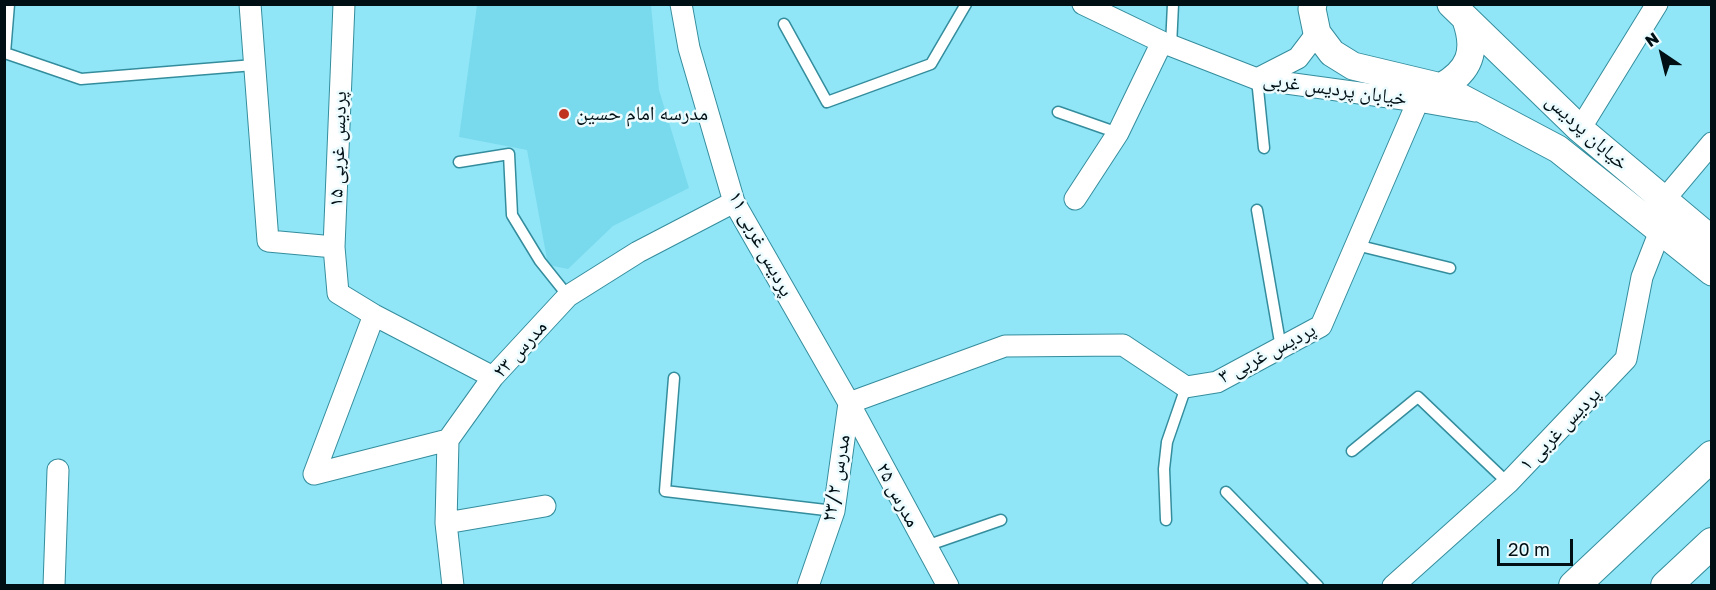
<!DOCTYPE html>
<meta charset="utf-8">
<style>
body{margin:0}
#map{position:relative;width:1716px;height:590px;overflow:hidden;background:#90e6f7;font-family:"Golos Text",sans-serif}
canvas{display:block}
.frame{position:absolute;inset:0;border:6px solid #000f14;pointer-events:none}
.north{position:absolute;left:1632px;top:24px;width:60px;height:60px;-webkit-text-stroke:4px #ebfbfe;paint-order:stroke;rotate:325deg;font-size:16px;font-weight:700;line-height:24px;text-align:center;color:#000f14}
.north::after{content:'';display:block;margin:auto;width:21px;height:27px;background:#000f14;clip-path:polygon(50% 0,100% 100%,50% 72%,0 100%)}
.scale{position:absolute;left:1497px;top:539px;width:76px;height:27px;box-sizing:border-box;border:3px solid #000f14;border-top:0;padding-left:8px;font-size:18px;line-height:21px;white-space:nowrap;color:#000f14;-webkit-text-stroke:4px #ebfbfe;paint-order:stroke}
</style>
<div id="map">
<canvas width="1716" height="590"></canvas>
<div class="frame"></div>
<div class="north">N</div>
<div class="scale">20 m</div>
</div>
<script>
const ctx = document.querySelector('canvas').getContext('2d');
ctx.lineJoin = 'round';
function paint(path, color) { ctx.fillStyle = color; ctx.fill(path, 'evenodd'); }
function strokePath(path, color, width, dash) { ctx.strokeStyle = color; ctx.lineWidth = width; ctx.lineCap = dash ? 'butt' : 'round'; ctx.setLineDash(dash || []); ctx.stroke(path); }
function label(font, color, halo, rows, align = 'center') {
  ctx.font = font + ' "Golos Text","Noto Naskh Arabic",sans-serif'; ctx.lineWidth = 5; ctx.setLineDash([]); ctx.textBaseline = 'middle'; ctx.strokeStyle = halo; ctx.fillStyle = color; for (const [text, x, y, turn = 0] of rows) {
    ctx.save(); ctx.translate(x, y); ctx.rotate((+turn || 0) * Math.PI / 180); ctx.textAlign = isNaN(turn) ? turn : align; if (halo) ctx.strokeText(text, 0, 0); ctx.fillText(text, 0, 0); ctx.restore();
  }
}
const built = new Path2D(`
 M477 5H651L659 90 689 188 613 226 568 269 548 265 527 150 459 137Z`);
const service = new Path2D(`
 M9 4 5 53 81 79 254 65
 M784 24 827 102 931 64 966 4
 M1171 46 1173 4
 M1257 79 1264 148
 M1058 112 1118 133
 M459 162 509 154 512 215 540 261 568 296
 M1257 210 1281 348
 M1356 245 1450 268
 M674 378 665 491 834 511
 M1352 451 1418 397 1508 483
 M1226 492 1318 586
 M1166 520 1164 469 1167 442 1186 387
 M926 546 1001 520`);
const minor = new Path2D(`
 M250 4 268 241 334 247
 M344 4 334 247 338 293 374 315 493 377
 M681 4 689 48 734 202 849 403 948 586
 M1083 4 1162 42 1257 79 1418 101 1475 111
 M1257 79 1298 58 1317 33
 M1580 129 1657 4
 M1075 199 1118 133 1162 42
 M1664 200 1712 143
 M849 403 1005 346 1123 345 1186 387 1217 382 1321 326 1418 101
 M314 474 374 315
 M314 474 448 440
 M446 523 545 506
 M54 586 58 470
 M453 586 446 523 448 440 493 377 568 296 638 252 734 202
 M808 586 834 511 849 403
 M1393 586 1508 483 1626 359 1642 277 1660 231`);
const tertiary = new Path2D(`
 M1313 4 1312 9 1317 33 1332 53 1353 66 1441 87C1470 71 1477 51 1466 20
 M1451 4 1580 129 1712 240
 M1441 87 1558 149 1712 272`);
const secondary = new Path2D(`
 M1574 586 1712 456
 M1666 586 1712 543`);
const markers = [
 [564,114,6,"#c0341f"]
];
const streetNames = [
 ["خیابان پردیس غربی",1335,89,8],
 ["خیابان پردیس",1587,132,42],
 ["پردیس غربی ۱۵",338,149,-88],
 ["پردیس غربی ۱۱",761,244,62],
 ["مدرس ۲۳",520,349,-48],
 ["پردیس غربی ۳",1267,353,-28],
 ["پردیس غربی ۱",1560,429,-46],
 ["مدرس ۲۳/۲",836,478,-80],
 ["مدرس ۲۵",898,495,62]
];
const poiNames = [
 ["مدرسه امام حسین",576,114]
];
paint(built, '#79daed');
strokePath(service, '#348d9d', 13);
strokePath(minor, '#348d9d', 23);
strokePath(tertiary, '#348d9d', 29);
strokePath(secondary, '#348d9d', 32);
strokePath(service, '#fff', 10);
strokePath(minor, '#fff', 21);
strokePath(tertiary, '#fff', 27);
strokePath(secondary, '#fff', 30);
for (const [x, y, r, color] of markers) { const dot = new Path2D(); dot.arc(x, y, r, 0, 2 * Math.PI); ctx.fillStyle = color; ctx.fill(dot); strokePath(dot, '#ebfbfe', 2); }
label('20px', '#000f14', '#ebfbfe', streetNames);
label('20px', '#000f14', '#ebfbfe', poiNames, 'left');
</script>
